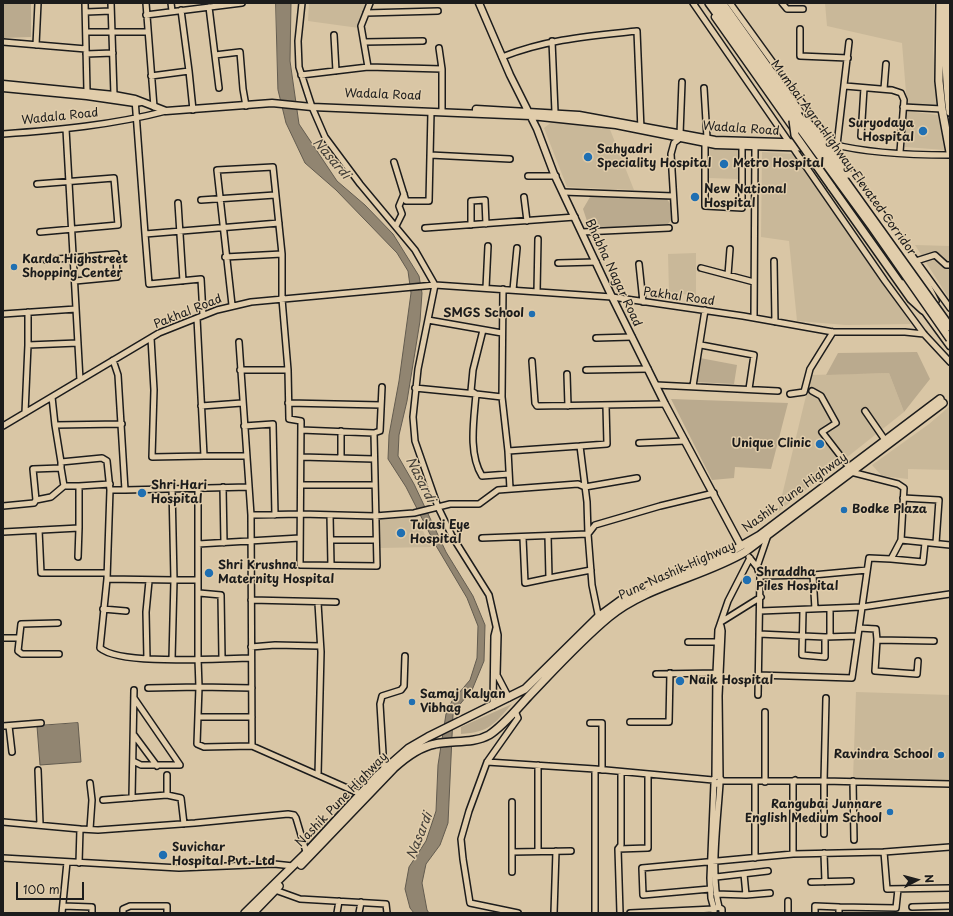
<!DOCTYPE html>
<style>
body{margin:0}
#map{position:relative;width:953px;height:916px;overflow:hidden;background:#d9c6a5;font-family:"Playpen Sans",sans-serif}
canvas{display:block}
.frame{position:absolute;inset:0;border:4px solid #1c1c1c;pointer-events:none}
.north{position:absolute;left:897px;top:860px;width:40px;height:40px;-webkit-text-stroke:3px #e1cdab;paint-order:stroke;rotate:84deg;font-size:11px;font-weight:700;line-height:16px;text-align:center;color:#1c1c1c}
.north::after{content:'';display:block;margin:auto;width:14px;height:18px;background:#1c1c1c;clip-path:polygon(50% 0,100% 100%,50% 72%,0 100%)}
.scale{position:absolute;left:16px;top:882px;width:68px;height:18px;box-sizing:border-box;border:2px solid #1c1c1c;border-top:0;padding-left:5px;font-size:12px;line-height:14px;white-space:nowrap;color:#1c1c1c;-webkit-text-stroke:3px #e1cdab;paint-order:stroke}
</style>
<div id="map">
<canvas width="953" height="916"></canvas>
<div class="frame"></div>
<div class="north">N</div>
<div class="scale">100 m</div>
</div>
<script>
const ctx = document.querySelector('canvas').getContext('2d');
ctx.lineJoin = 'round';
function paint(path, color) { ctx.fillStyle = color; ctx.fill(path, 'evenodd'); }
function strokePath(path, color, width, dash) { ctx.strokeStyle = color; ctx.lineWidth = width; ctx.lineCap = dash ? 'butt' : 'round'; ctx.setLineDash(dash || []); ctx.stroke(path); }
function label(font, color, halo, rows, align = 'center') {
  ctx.font = font + ' "Playpen Sans",sans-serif'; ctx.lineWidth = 3; ctx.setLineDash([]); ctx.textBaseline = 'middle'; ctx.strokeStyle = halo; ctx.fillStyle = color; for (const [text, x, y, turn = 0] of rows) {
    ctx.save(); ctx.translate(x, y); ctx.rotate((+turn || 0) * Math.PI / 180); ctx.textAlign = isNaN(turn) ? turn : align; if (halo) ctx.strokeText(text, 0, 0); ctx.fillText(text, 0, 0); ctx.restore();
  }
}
const built = new Path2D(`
 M309 3H367L359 28 308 21Z
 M825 3H934L933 51 938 107 907 105 902 43 827 26Z
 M907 111 938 115 945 150 905 147Z
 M553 121 609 127 634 190 567 187 544 128Z
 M710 148 739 150V179L709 178Z
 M762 152 795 154 911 324 846 325 797 321 789 241 761 237Z
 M915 245 950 246V300Z
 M696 253V296L669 292 668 254Z
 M889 373 904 412 778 512 811 375Z
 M950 406V470L908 469V479L882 476 872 465 929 424Z
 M416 517 431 547 379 548 378 519Z
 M856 692 950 695V782L853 779Z`);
const green = new Path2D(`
 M3 3H31V37L3 38Z
 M597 195 666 198 672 206 673 218 667 225 596 228 587 221 583 209 590 197Z
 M917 352 930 379 904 412 889 373 826 375 838 353Z
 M700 358 737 365 734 384 695 382Z
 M671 399 788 403 771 469 735 467 734 478 712 480Z
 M512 704C494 724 490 732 461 734V727Z`);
const water = new Path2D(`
 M276 3H291L290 61 299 124 337 181 365 205 393 234 419 276 422 293 420 321 407 401 399 435 398 456 414 484 446 552 473 596 485 625 484 661 472 690 461 703 453 715 448 823 440 845 426 864 422 883 427 910 429 913H414L410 908 405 889 409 867 426 841 436 811 438 765 446 714 452 701 470 680 477 658 478 626 467 598 435 544 406 487 388 459 389 435 399 381 411 293 408 271 397 253 336 190 305 163 286 123 278 90Z
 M78 723 81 762 40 765 37 726Z`);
const minor = new Path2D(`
 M85 3 87 91
 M111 3 114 95
 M146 3 154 107
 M171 3 172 11
 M302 3 298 41 299 67 312 107 325 137 360 184 415 250 435 285 418 369 413 417 415 441 438 507 452 536 489 595 498 635 497 675 509 698
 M693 3 885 281 924 334 950 362
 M730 3 950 308
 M782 3 787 9H803
 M209 7 219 88
 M86 12 111 11
 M366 13 438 11
 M146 15 242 3
 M800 29V56L848 58
 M86 32H147
 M334 35 336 71
 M552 41 555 112
 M3 42 86 49
 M364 42 423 41
 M36 45 38 3
 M439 48 442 69
 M86 54 113 53
 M215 55 240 52 243 89 246 106
 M502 57C547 39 590 36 637 31L641 130
 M368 67 442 69V112
 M189 71 193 110
 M301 75 368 67 361 26 370 3
 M151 76 189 71 181 10
 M845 86 892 90 901 93 904 100 900 152
 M704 88 707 138
 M884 89 886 64
 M135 99 145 234 279 223
 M903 107 942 109
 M66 129 80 380
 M3 134C58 130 113 125 166 111
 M680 134 682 82
 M861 136 864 88
 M705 144V206L742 208V147
 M832 144C866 153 914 155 950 155
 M837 145 849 42
 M430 155 510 159
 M394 162 406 201H429L431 112
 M528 176H556
 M37 184 114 178 118 225 40 232
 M563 192 673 196
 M524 197 527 221
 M201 200 275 195
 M178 203 183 281
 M675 220 671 154 674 143 679 139
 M471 225V201L485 200 486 224
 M396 226 402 214 399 206 404 194
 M425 228 575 217
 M582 232 669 228
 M145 234 149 284 201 279 203 315
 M225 257 282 254
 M46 260 116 254 117 277 75 281
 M774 261 775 322
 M916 261 935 255 946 265H950
 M558 263 596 262
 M639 264 643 302
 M701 268 754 282
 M728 275 730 249
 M486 288 488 246
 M513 290 517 248
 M537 292 538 239
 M232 305 217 170 273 167 282 254V299L288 370 289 419 301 421 300 565 377 566 374 433 380 431 382 387
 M3 314 76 309
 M197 318 204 456H245
 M754 318 755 147
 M428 320 502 333
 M483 330 473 370 471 391 476 394 502 397
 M151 338 154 390 152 457 204 456
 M596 338 632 337
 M239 342 251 515 252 746 363 795
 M28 345V312
 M701 345 754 355 749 389
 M113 360 118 375 125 490 249 487
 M532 361 535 403 537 406 665 404
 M240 370H288
 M586 370 648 369
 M567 374 568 406
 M656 385 778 391
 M693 386 705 310
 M415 388 476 394C474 420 468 453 482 476L509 474
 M812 391 821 396 836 423 822 432 849 467
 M790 394 804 392 810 369 833 332
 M52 397 55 425 122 424
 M288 403 381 405
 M201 406 242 403
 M865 411 885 440
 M25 413 28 345 78 343
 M55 425 61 462 102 458 107 461 110 490H125
 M3 426 159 333 217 310 251 302 435 285 612 297 743 316 833 332H905L924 334
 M244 426 273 424 275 515
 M301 430 374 433
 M341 431V458
 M639 443 685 441
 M580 446 607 444 606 406
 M508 451 510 489
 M301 457 374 459
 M61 468 64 486H79
 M851 472 898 484 904 488 901 540 950 545
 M301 485H374
 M223 487 224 543
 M172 488 174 580H198V487
 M110 490 107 579 100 648C121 666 221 658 251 658
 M903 498 939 500 936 543
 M36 500 51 497 64 486
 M3 506 34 503 36 500 33 469 61 468V462
 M251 515 301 514 375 516 414 513 450 504H479L498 490 578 484 585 487 637 478
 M330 515 331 565
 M39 530 41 573H107
 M3 532 79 528V486L110 484
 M548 536 549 578 591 570
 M482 538 588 534 587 502 580 446 508 451 502 397 503 289
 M523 538 525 583 549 578
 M331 540H376
 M901 540 891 559 923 562 925 543
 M198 544 300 538
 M78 557 79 528
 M749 557 757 567 760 576 758 695
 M757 567 768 535
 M813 575 815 609
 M760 576 813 575 867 570
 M107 579 174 580 172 659
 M198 580V659L199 687 252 688
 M199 593 221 595 222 658
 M251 600 336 602
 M103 609 126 611
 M760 611 862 607 950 594
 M803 611 802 655 825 657V637L858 636
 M599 619 592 585 588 534 595 525 660 506 714 493
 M721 622 761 597
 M58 623 21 624 18 651 22 654H59
 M859 628 876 629 877 640
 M759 634 825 637
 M830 637V609
 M3 638H19
 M688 642H717
 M251 647 275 645 320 646
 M147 659 146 612 149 581
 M918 661 917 674 875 671 877 640 934 641
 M656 674 719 673
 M758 675 852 678 869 558 891 559
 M148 688 199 687 197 744 204 747 252 746
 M493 706 494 636 496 628
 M515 711 518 718 487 762 469 811 461 839 463 859 470 903 518 913
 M199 717H252
 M630 722H669L670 673
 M590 723H602V770
 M3 726 41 723
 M9 726 12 752
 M134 735 157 766
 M133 761 141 765H180L134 698
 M487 762 595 769
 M538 765V851
 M38 770 40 824
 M384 770 380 704 382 696 401 690 404 686 405 656
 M318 775 321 652 318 603
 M715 776 716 673 718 630 728 601 750 558
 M720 777 719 696 722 631 721 626
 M795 780 793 781V854L884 852 950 847
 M721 781H824L826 698
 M853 781 854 840
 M765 782V712
 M90 783 92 800 90 829
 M167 795V775
 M132 798 134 690
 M103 800 167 795 181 798 184 824
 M3 822 80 829
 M824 834V781L950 784
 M618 849 648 848V775
 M512 852 571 851
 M884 852 887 889 950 888
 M824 853 825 882
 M3 858 179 868 274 864 293 866
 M755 858V782
 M79 863 80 829 98 830 195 823 288 814 294 815 296 818 307 855
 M512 872V802
 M744 874 746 895
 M716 877 768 871
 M811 882 851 881
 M710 889 643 895 642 868 793 854
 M275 890 300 899 386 904 387 913
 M716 894 746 895 770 893
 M788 901V913
 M63 906 92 907V913
 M719 907C710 876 718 817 720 783
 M912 907 950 906
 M62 913 67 862
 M123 913V909L130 906H167V913
 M337 913 339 901
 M359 913 361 902
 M554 913 556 851
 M595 913V769L713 780 717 784 721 779 717 775 713 780
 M620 913 618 849 621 845V772
 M630 913 714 909 711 898 710 878 714 783
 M714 913V909L718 907 722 909V913
 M815 913V906L839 907
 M839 913V907L896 908 898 889`);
const major = new Path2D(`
 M479 3 510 75 537 129 554 174 612 297 665 404 741 546
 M723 3 809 124
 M715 17 794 129
 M3 84 114 95 135 99 166 111 272 103 312 107 531 116 616 125 716 145 817 148
 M3 88 87 96 135 103 141 102
 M476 109 579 115 715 140 814 143
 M904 283 950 346`);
const highway = new Path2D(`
 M709 3 793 119
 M717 3 798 115
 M940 3 939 81 942 109 950 152
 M946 3C945 40 945 75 950 112
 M848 174 928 287 935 301
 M831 186 911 299 923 310
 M301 865 394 768C406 757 419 747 435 744 452 740 473 744 489 735 502 727 517 709 528 697 554 670 580 641 609 617 646 586 703 577 745 552L943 403
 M245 913 305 854 376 777 409 748 428 737 525 689 598 617 624 598 645 587 713 562 760 535 940 399
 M253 913 279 886`);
const highwayBridge = new Path2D(`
 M798 115 950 327
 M793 119 872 227 950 339
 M793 120 795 135 831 186
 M806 121 818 133 848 174`);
const markers = [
 [923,131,5,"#1f6fb2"],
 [588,157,5,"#1f6fb2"],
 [724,164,5,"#1f6fb2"],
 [695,197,5,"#1f6fb2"],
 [14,267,4,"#1f6fb2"],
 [532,314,4,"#1f6fb2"],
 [820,444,5,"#1f6fb2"],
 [142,493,5,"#1f6fb2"],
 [844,510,4,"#1f6fb2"],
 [401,533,5,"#1f6fb2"],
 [209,573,5,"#1f6fb2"],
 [747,580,5,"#1f6fb2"],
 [680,681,5,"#1f6fb2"],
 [412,702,4,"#1f6fb2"],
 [941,755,4,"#1f6fb2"],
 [890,812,4,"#1f6fb2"],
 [163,855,5,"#1f6fb2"]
];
const streetNames = [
 ["Wadala Road",383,95,2],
 ["Wadala Road",60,117,-6],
 ["Wadala Road",741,129,4],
 ["Mumbai Agra Highway Elevated Corridor",843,158,54],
 ["Bhabha Nagar Road",613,273,65],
 ["Pakhal Road",679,297,8],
 ["Pakhal Road",188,312,-22],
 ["Nashik Pune Highway",795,493,-36],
 ["Pune Nashik Highway",677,571,-24],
 ["Nashik Pune Highway",342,800,-46]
];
const poiNames = [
 ["Suryodaya",914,124,"right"],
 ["Hospital",914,138,"right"],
 ["Sahyadri",597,150],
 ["Speciality Hospital",597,164],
 ["Metro Hospital",733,164],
 ["New National",704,190],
 ["Hospital",704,204],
 ["Karda Highstreet",22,260],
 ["Shopping Center",22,274],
 ["SMGS School",524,314,"right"],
 ["Unique Clinic",811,444,"right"],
 ["Shri Hari",151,486],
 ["Hospital",151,500],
 ["Bodke Plaza",852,510],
 ["Tulasi Eye",410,526],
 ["Hospital",410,540],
 ["Shri Krushna",218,566],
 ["Maternity Hospital",218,580],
 ["Shraddha",756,573],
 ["Piles Hospital",756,587],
 ["Naik Hospital",689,681],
 ["Samaj Kalyan",420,695],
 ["Vibhag",420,709],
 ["Ravindra School",933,755,"right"],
 ["Rangubai Junnare",882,805,"right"],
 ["English Medium School",882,819,"right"],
 ["Suvichar",172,848],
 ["Hospital Pvt. Ltd",172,862]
];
const waterNames = [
 ["Nasardi",331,159,49],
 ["Nasardi",420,480,63],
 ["Nasardi",420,836,-68]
];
paint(built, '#c9b899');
paint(green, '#baaa8e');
paint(water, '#918571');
strokePath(water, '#625b4f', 1);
strokePath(minor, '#1c1c1c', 8);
strokePath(major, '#1c1c1c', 9);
strokePath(highway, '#1c1c1c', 10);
strokePath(minor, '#e1cdab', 5);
strokePath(major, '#e1cdab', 6);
strokePath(highway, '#e1cdab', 7);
strokePath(highwayBridge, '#1c1c1c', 10, []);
strokePath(highwayBridge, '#e1cdab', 7);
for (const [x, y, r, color] of markers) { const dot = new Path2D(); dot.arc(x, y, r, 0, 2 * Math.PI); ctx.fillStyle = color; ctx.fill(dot); strokePath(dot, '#e1cdab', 1.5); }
label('12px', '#1c1c1c', '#e1cdab', streetNames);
label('bold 12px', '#1c1c1c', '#e1cdab', poiNames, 'left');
label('italic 13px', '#45413a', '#e1cdab', waterNames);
</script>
